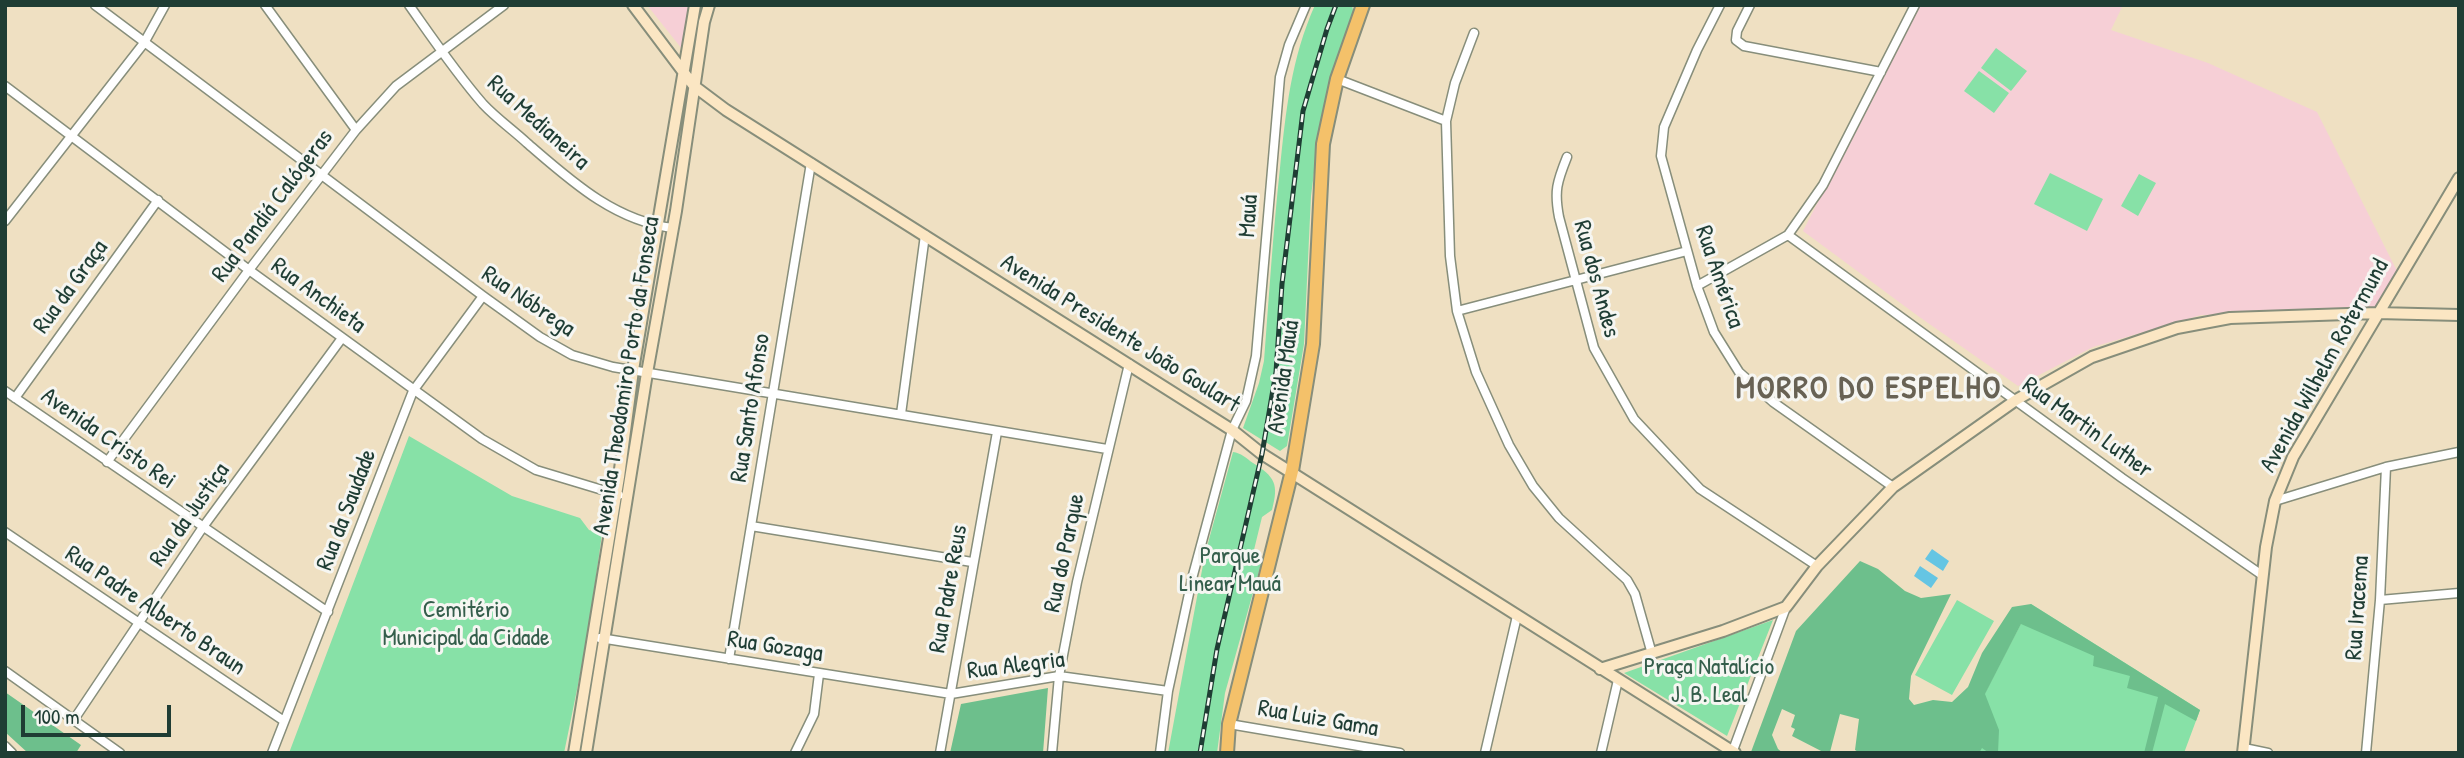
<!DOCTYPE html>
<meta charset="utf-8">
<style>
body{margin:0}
#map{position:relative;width:2464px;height:758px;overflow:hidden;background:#efe0c2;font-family:"Patrick Hand",sans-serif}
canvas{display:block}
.frame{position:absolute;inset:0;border:7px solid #1f3d34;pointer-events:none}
.scale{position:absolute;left:21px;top:705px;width:150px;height:32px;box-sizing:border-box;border:4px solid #1f3d34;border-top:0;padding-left:9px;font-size:21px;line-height:24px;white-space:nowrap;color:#1f3d34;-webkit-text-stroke:5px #f6f6f2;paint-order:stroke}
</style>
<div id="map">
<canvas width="2464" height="758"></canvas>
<div class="frame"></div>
<div class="scale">100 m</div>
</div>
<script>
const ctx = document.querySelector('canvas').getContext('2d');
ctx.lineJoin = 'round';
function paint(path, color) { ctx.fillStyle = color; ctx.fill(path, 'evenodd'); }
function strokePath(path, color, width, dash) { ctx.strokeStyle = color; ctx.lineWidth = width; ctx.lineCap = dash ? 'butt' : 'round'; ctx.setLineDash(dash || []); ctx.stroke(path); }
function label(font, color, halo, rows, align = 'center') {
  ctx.font = font + ' "Patrick Hand",sans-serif'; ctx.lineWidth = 6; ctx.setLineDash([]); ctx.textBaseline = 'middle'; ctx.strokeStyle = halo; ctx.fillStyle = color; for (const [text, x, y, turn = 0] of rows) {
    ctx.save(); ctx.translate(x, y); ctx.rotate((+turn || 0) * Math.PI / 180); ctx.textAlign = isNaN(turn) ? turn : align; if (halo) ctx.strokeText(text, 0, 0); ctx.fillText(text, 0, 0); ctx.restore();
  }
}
const built = new Path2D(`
 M647 5H690L682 49Z
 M1919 5H2123L2111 30 2208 63 2317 112 2399 275 2376 311 2201 315 2093 347 2018 386 1918 316 1803 231Z`);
const green = new Path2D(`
 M1315 5H1352L1354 15 1331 77 1320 126 1311 196 1304 344 1287 446 1280 451 1243 428 1259 383 1264 361C1269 297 1273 232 1280 168 1286 110 1291 59 1315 5Z
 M1996 48 2027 71 2011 91 1981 68Z
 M1979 71 2009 93 1994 113 1964 91Z
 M2050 173 2103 199 2087 231 2034 204Z
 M2139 174 2156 183 2138 216 2121 206Z
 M409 436 512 496 580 518 589 530 602 534 587 641 564 753H289Z
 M1233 452C1241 453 1246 458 1253 463 1275 477 1279 484 1272 510L1262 517 1253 554 1261 564 1225 693 1217 753H1168L1205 554Z
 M1957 600 1994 621 1952 695 1915 675Z
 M2031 604 2200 710 2184 753H1954Z
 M1773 620 1727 736 1624 673Z`);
const forest = new Path2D(`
 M1860 561 1878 569 1905 591 1921 598 1951 594 1911 676 1909 699 1914 705 1933 700 1952 702 1968 687 1982 653 2012 607 2031 604 2200 710 2196 721 2165 704 2152 753H2144L2158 697 2127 688 2130 676 2093 666 2094 656 2021 624 1985 694 1999 730 1998 753H1989L1982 748 1979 753H1860L1855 750 1859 719 1840 714 1830 752 1825 753 1792 736 1795 729 1791 727 1795 715 1782 709 1772 735 1778 749 1783 753 1751 752 1796 631Z
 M1048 688 1043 753H950L961 704Z
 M5 692 81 745 76 753H28L5 732Z`);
const water = new Path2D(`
 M1932 549 1949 561 1943 571 1925 559Z
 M1920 566 1938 578 1931 588 1914 576Z`);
const street = new Path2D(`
 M95 5 483 296 540 337 572 355 613 367 1107 449
 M265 5 356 130
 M409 5C433 39 456 73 483 104 496 118 513 130 527 143 570 180 614 221 673 228
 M1720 5 1697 50 1664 127 1661 156 1697 286 1714 332 1739 372 1773 402 1893 487
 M1750 5 1737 31 1736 40 1744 46 1881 72
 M1474 33 1455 83 1446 121 1450 256 1457 311 1476 372 1509 445 1533 486 1559 518 1627 580 1635 594 1652 654
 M1337 79 1446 121
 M5 86 249 270 482 439 536 470 619 495
 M1567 157C1557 182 1554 191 1559 217L1594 348 1634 419 1700 489 1817 566
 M5 221 144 43 165 5
 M1788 235 2122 478 2262 575
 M1697 286 1788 235 1823 185 1915 5
 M1457 311 1687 251
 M5 391 328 612
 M15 398 158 200
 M901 414 925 235
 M107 462 249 270 356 130 396 86 504 5
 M2275 501 2386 467 2459 452
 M751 526 972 562
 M5 532 284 721
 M2380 600 2459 593
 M600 638 951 694 1059 676 1168 691
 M729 659 811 163
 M5 671 120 753
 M75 718 203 527 342 338
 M1229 724 1400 753
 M5 746 12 753
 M2244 748 2268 753
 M272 753 413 391 483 296
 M795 753 814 714 819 674
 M940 753 997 432
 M1052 753 1059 676 1077 582 1129 364
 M1160 753 1168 691 1193 575 1232 430 1246 401 1256 356 1280 77 1289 45 1306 5
 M1485 753 1517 616
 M1601 753 1618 680
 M1732 753 1786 607
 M2366 753 2380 600 2386 467`);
const secondary = new Path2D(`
 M633 5 694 86 726 110 1232 430 1262 454 1735 753
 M1600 669 1723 631 1786 607 1817 566 1893 487 2016 400 2092 357 2177 328 2230 318 2377 313 2459 315
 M574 753 619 477 633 370 695 5
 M586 753 647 373 676 211 704 22 709 5
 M2243 753 2266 547 2275 501 2293 457 2459 178`);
const primary = new Path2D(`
 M1227 753 1229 724 1292 471 1313 344 1323 144 1337 79 1363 5`);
const rail = new Path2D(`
 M1200 753 1217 649 1262 454 1276 372 1282 284 1303 111 1327 29 1336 5`);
const streetNames = [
 ["Rua Medianeira",538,123,42],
 ["Rua Pandiá Calógeras",273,206,-53],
 ["Mauá",1249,216,-86],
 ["Rua América",1719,277,71],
 ["Rua dos Andes",1596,279,75],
 ["Rua da Graça",71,287,-54],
 ["Rua Anchieta",318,296,36],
 ["Rua Nóbrega",528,302,34],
 ["Avenida Presidente João Goulart",1120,334,32],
 ["Avenida Wilhelm Rotermund",2325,366,-61],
 ["Avenida Theodomiro Porto da Fonseca",627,376,-81],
 ["Avenida Mauá",1284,377,-82],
 ["Rua Santo Afonso",751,408,-81],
 ["Rua Martin Luther",2087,428,36],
 ["Avenida Cristo Rei",108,439,35],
 ["Rua da Saudade",347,510,-69],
 ["Rua da Justiça",190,515,-55],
 ["Rua do Parque",1065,553,-78],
 ["Rua Padre Reus",949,589,-80],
 ["Rua Iracema",2358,608,-86],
 ["Rua Padre Alberto Braun",155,611,34],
 ["Rua Gozaga",775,647,9],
 ["Rua Alegria",1016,666,-7],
 ["Rua Luiz Gama",1318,719,10]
];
const parkNames = [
 ["Parque",1230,557],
 ["Linear Mauá",1230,585],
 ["Cemitério",466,611],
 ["Municipal da Cidade",466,639],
 ["Praça Natalício",1709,668],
 ["J. B. Leal",1709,696]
];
const districtNames = [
 ["MORRO DO ESPELHO",1869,389]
];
paint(built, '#f6cfd6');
paint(green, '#87e1a7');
paint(forest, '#6dbf8c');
paint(water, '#65c5e3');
strokePath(street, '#878e7b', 11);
strokePath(secondary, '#878e7b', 14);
strokePath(primary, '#878e7b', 16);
strokePath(street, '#fff', 8);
strokePath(secondary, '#fbe6c3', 10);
strokePath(primary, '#f4c16a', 12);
strokePath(rail, '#1f3d34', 5);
strokePath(rail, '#f6f6f2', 2.5, [8]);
label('24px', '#1f3d34', '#f6f6f2', streetNames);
label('24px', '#345e4b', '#f6f6f2', parkNames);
ctx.letterSpacing = '2px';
label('bold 32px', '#686254', '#f6f6f2', districtNames);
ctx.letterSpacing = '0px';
</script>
